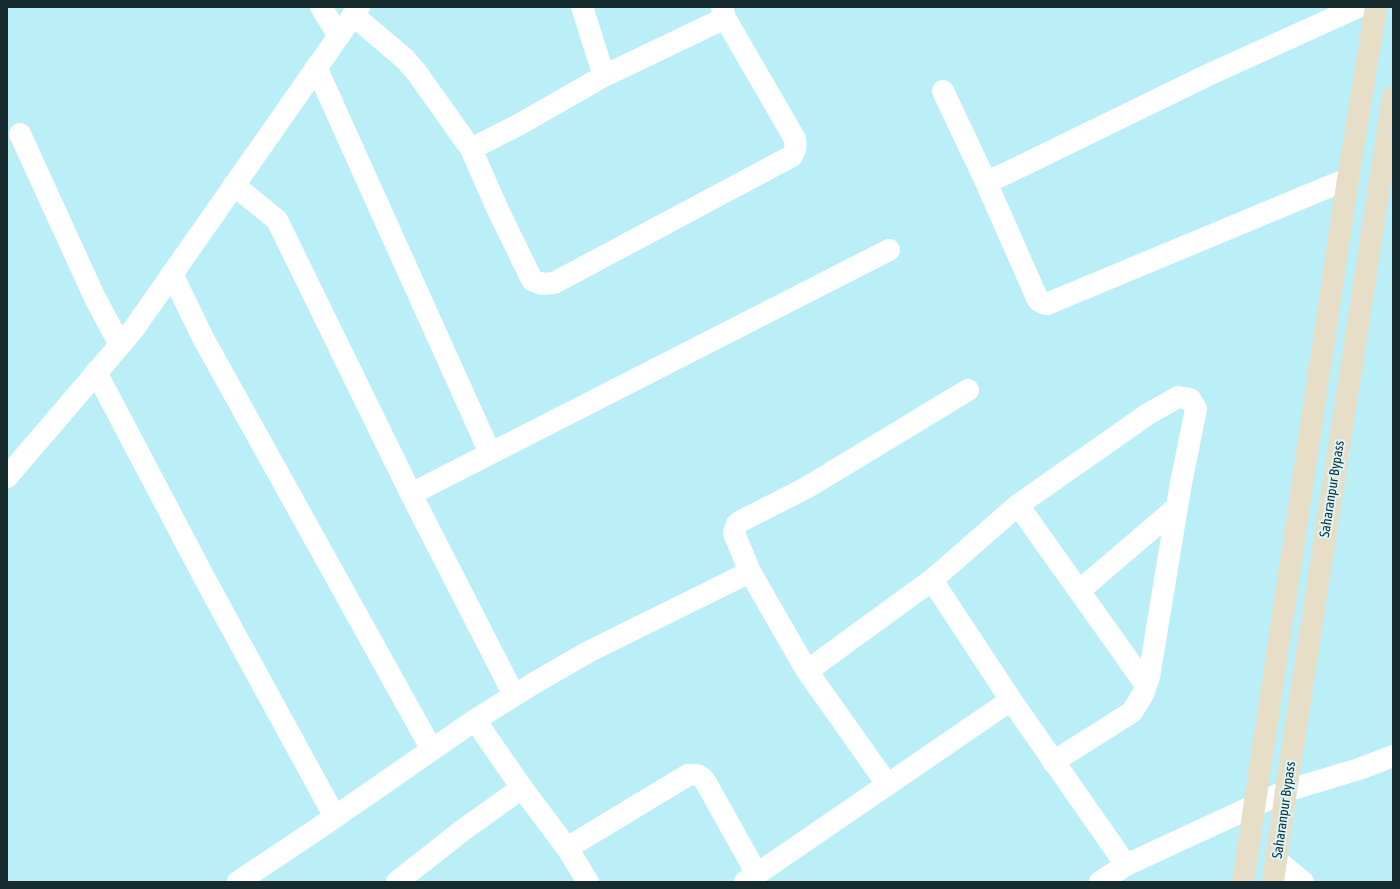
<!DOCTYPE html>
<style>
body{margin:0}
#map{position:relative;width:1400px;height:889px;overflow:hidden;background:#bbeff8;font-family:"Asap Condensed",sans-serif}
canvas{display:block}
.frame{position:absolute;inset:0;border:8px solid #172c2f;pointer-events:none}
</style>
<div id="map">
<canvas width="1400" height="889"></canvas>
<div class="frame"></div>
</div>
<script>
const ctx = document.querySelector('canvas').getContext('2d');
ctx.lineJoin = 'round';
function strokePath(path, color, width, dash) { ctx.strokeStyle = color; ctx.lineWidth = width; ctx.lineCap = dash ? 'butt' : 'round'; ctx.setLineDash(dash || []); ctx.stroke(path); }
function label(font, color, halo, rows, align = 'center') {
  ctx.font = font + ' "Asap Condensed",sans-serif'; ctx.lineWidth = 4; ctx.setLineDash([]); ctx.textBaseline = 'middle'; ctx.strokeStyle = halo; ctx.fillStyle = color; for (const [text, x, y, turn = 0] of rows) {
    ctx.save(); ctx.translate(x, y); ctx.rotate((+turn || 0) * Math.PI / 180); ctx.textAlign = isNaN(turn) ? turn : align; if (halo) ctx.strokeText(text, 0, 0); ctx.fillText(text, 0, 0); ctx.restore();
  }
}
const minor = new Path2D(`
 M321 7 339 36
 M582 7 604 76
 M722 7 725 18 795 139C796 146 796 149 792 156L554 283 542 284 532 280 498 210 471 149 520 124 604 76 725 18
 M353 15 405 59 417 73 471 149
 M316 67 490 453
 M943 91 986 182 1038 300 1043 303 1047 304 1328 187 1348 179
 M20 134 95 298 120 345
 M986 182 1005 174 1208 75 1358 7
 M234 185 277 220 411 494 514 695
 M172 274 203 338 432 750
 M96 372 206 581 335 817
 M411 494 889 250
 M1018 505 1146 685
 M932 580 1018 505 1148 414 1178 397 1190 399 1196 409 1181 483 1149 677 1143 694 1132 712 1053 762
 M1079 591 1176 508
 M807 671 750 572 734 533 737 524 741 521 806 488 968 390
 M475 720 522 788 567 848
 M887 784 807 671 932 580 1011 700
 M1276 860 1303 882
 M757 874 1011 700 1126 865
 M238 882 319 828 475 720 536 682 590 651 750 572
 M397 882 463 830 522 788
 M588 882 567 848 688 775C696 774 700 775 705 781L757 874 745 882
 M1100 882 1126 865 1286 791 1359 769 1393 756`);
const tertiary = new Path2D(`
 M7 477 133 330 359 7`);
const secondary = new Path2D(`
 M1243 882 1348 179 1376 7
 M1273 882 1286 791 1393 97`);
const streetNames = [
 ["Saharanpur Bypass",1332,489,-81],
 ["Saharanpur Bypass",1284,810,-82]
];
strokePath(minor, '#fff', 22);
strokePath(tertiary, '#fff', 22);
strokePath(secondary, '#e6dec6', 22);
label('14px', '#172c2f', '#d9f8fd', streetNames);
</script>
